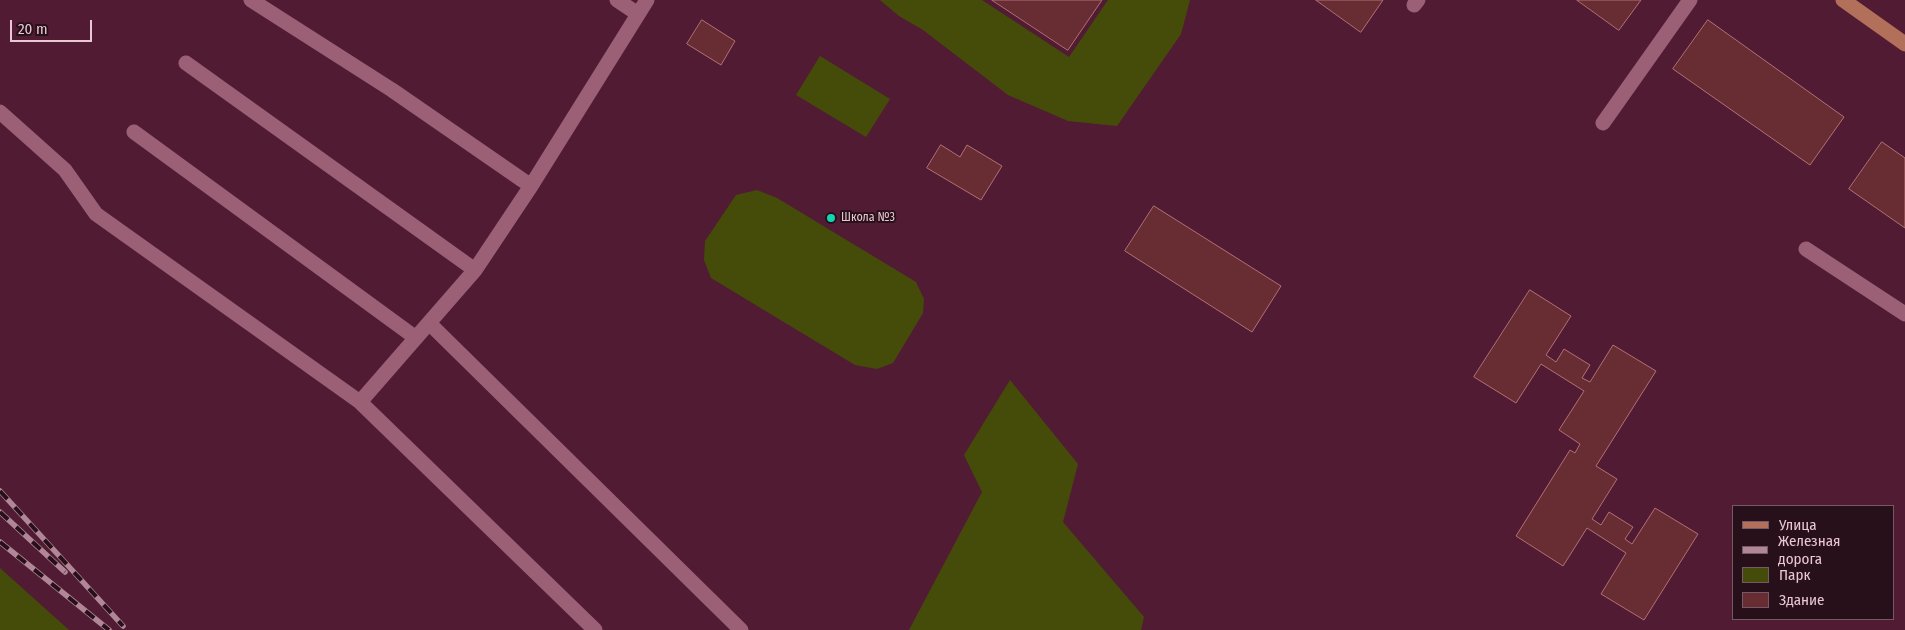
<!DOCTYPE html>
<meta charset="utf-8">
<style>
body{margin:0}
#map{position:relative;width:1905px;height:630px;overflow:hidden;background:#511c33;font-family:"Fira Sans Condensed",sans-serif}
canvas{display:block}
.legend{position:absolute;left:1732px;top:505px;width:162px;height:115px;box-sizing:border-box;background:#28101a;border:1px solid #755964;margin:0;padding:6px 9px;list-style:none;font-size:15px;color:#e9c7d3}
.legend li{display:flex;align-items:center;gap:10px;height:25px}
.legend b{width:25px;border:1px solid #755964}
.scale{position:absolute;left:10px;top:20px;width:82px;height:22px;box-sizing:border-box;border:2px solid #e9c7d3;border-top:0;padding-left:6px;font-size:15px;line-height:18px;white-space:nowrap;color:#e9c7d3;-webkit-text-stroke:4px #28101a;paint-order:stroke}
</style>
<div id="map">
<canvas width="1905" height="630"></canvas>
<ul class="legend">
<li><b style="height:6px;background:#b2705b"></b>Улица</li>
<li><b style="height:6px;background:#b18798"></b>Железная дорога</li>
<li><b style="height:14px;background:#454c0a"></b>Парк</li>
<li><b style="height:14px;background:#672d33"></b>Здание</li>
</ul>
<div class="scale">20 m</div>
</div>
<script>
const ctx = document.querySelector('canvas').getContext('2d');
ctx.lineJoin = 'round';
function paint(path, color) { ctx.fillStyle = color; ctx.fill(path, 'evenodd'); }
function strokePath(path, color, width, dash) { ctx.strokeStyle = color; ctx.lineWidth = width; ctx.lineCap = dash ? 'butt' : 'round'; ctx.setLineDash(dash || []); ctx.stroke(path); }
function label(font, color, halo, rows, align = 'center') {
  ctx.font = font + ' "Fira Sans Condensed",sans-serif'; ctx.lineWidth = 4; ctx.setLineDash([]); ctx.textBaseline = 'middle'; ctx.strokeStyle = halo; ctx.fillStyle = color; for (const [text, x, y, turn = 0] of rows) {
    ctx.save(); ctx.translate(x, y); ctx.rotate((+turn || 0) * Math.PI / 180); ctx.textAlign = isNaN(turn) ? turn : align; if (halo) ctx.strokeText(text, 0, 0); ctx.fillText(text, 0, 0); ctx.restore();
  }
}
const green = new Path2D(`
 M880 0H982L1069 57 1108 0H1190L1181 34 1117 126 1068 121 1008 95 923 30 899 16Z
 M820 56 890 99 866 137 796 95Z
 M757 190 777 198 916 282 924 299 923 313 893 363 877 369 855 365 711 278 704 260 705 241 736 195Z
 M1010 380 1078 464 1063 522 1144 617 1141 630H909L982 492 964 455Z
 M0 568 69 630H0Z`);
const building = new Path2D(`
 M992 0H1102L1068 50Z
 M1316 0H1383L1361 32Z
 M1577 0H1641L1619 30Z
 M702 20 735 41 721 65 687 44Z
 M1708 20 1844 117 1810 165 1673 69Z
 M1882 142 1905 158V228L1849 189Z
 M941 145 960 157 967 145 1002 166 981 200 927 168Z
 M1154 206 1281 286 1252 332 1125 251Z
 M1530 290 1571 316 1546 355 1556 362 1564 349 1590 365 1582 378 1590 382 1613 345 1656 371 1596 466 1617 479 1592 519 1601 525 1609 512 1633 527 1625 539 1632 544 1655 508 1698 534 1644 620 1601 594 1626 553 1587 528 1563 566 1516 536 1570 450 1575 453 1580 444 1559 430 1584 391 1541 364 1516 403 1474 377Z`);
const minor = new Path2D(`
 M251 0 392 90 531 186
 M617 0 638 14
 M1414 5 1418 0
 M186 63 475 270
 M0 112 65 170 96 214 360 402 595 630
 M1603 123 1690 0
 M134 132 416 338
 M1806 249 1905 314
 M429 323 741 630
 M360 402 475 270 531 186 647 0`);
const major = new Path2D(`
 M1843 0 1905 44`);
const rail = new Path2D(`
 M0 491 123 626
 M0 512 65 572
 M0 542 109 630`);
const markers = [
 [831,218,5,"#14d5b3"]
];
const poiNames = [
 ["Школа №3",841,218]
];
paint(green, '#454c0a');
paint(building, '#672d33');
strokePath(building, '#b27075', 1);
strokePath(minor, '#9b5f76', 15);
strokePath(major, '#b2705b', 15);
strokePath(rail, '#b18798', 5.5);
strokePath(rail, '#28101a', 4, [11]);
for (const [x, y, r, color] of markers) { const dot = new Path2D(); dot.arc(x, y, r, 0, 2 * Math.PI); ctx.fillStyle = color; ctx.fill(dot); strokePath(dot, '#28101a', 2); }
label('12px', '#e9c7d3', '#28101a', poiNames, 'left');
</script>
